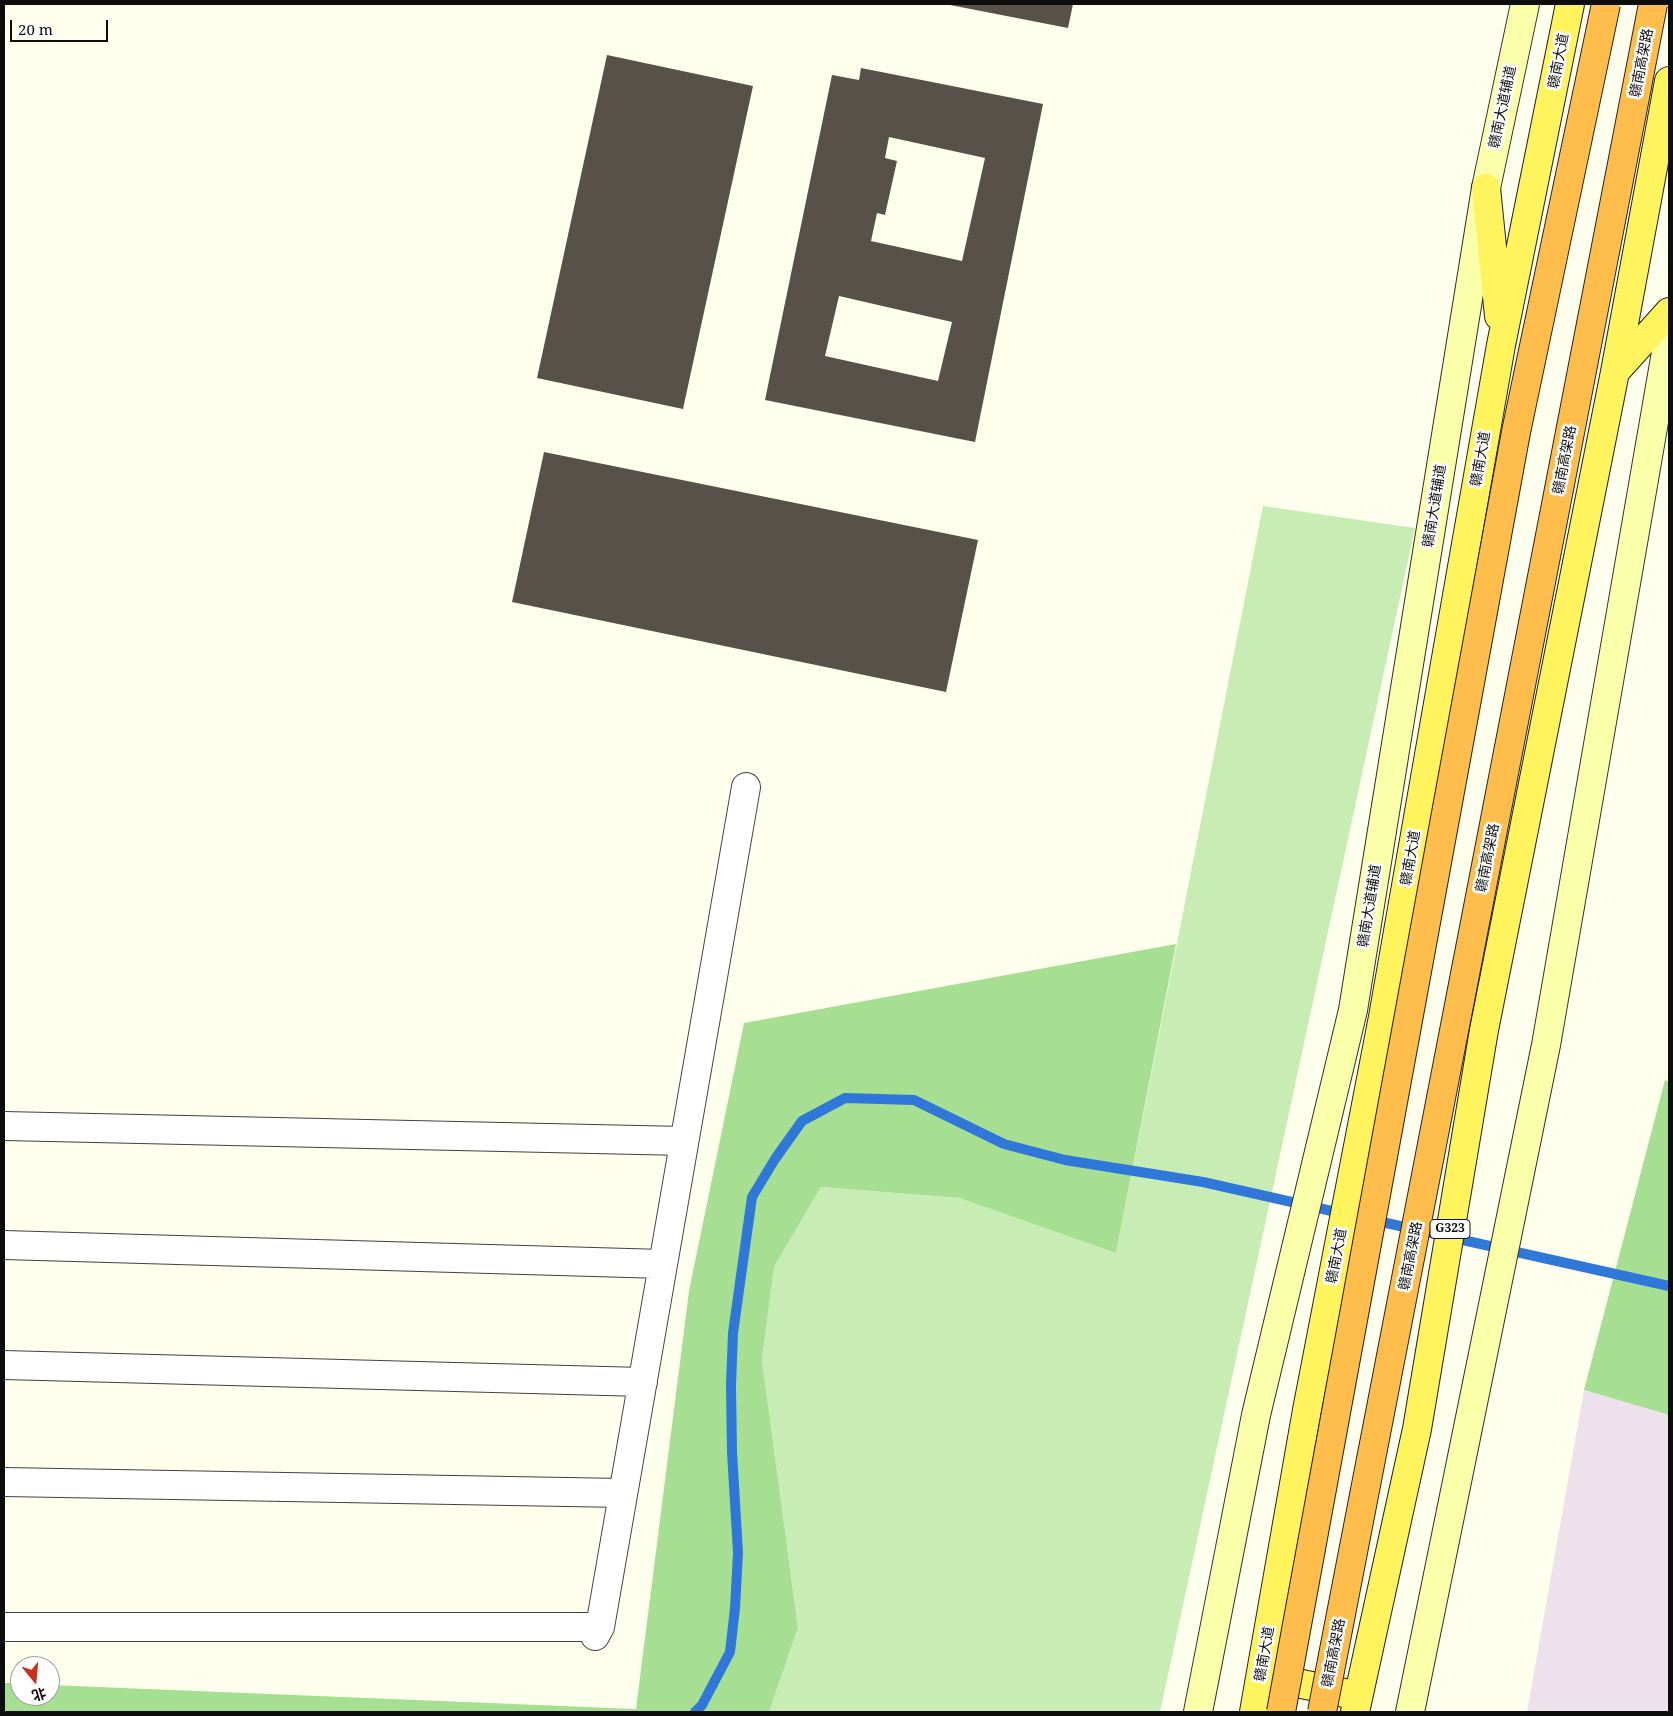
<!DOCTYPE html>
<meta charset="utf-8">
<style>
body{margin:0}
#map{position:relative;width:1673px;height:1716px;overflow:hidden;background:#ffe;font-family:"Noto Serif","Noto Sans SC",serif}
canvas{display:block}
.frame{position:absolute;inset:0;border:5px solid #0d0d0d;pointer-events:none}
.north{position:absolute;left:10px;top:1656px;width:50px;height:50px;box-sizing:border-box;background:#fff;border:1px solid #9e9e9e;border-radius:50%;rotate:163deg;font-size:14px;font-weight:700;line-height:20px;text-align:center;color:#0d0d0d}
.north::after{content:'';display:block;margin:auto;width:18px;height:22px;background:#c8301a;clip-path:polygon(50% 0,100% 100%,50% 72%,0 100%)}
.scale{position:absolute;left:10px;top:20px;width:98px;height:22px;box-sizing:border-box;border:2px solid #0d0d0d;border-top:0;padding-left:6px;font-size:15px;line-height:18px;white-space:nowrap;color:#0d0d0d;-webkit-text-stroke:4px #fff;paint-order:stroke}
</style>
<div id="map">
<canvas width="1673" height="1716"></canvas>
<div class="frame"></div>
<div class="north">北</div>
<div class="scale">20 m</div>
</div>
<script>
const ctx = document.querySelector('canvas').getContext('2d');
ctx.lineJoin = 'round';
function paint(path, color) { ctx.fillStyle = color; ctx.fill(path, 'evenodd'); }
function strokePath(path, color, width, dash) { ctx.strokeStyle = color; ctx.lineWidth = width; ctx.lineCap = dash ? 'butt' : 'round'; ctx.setLineDash(dash || []); ctx.stroke(path); }
function label(font, color, halo, rows, align = 'center') {
  ctx.font = font + ' "Noto Serif","Noto Sans SC",serif'; ctx.lineWidth = 5; ctx.setLineDash([]); ctx.textBaseline = 'middle'; ctx.strokeStyle = halo; ctx.fillStyle = color; for (const [text, x, y, turn = 0] of rows) {
    ctx.save(); ctx.translate(x, y); ctx.rotate((+turn || 0) * Math.PI / 180); ctx.textAlign = isNaN(turn) ? turn : align; if (halo) ctx.strokeText(text, 0, 0); ctx.fillText(text, 0, 0); ctx.restore();
  }
}
const industrial = new Path2D(`
 M1584 1390 1669 1415V1712H1527Z`);
const green = new Path2D(`
 M1263 506 1415 528 1160 1712H769L798 1628 762 1360 774 1267 821 1187 959 1198 1116 1253Z`);
const forest = new Path2D(`
 M1176 944 1116 1253 959 1198 821 1187 774 1267 762 1360 798 1628 769 1712H4V1683H20V1696H50V1685L636 1709 689 1291 744 1023Z
 M1665 1080 1669 1082V1415L1584 1390Z`);
const stream = new Path2D(`
 M1373 1220 1669 1286
 M695 1712 702 1705 730 1652 735 1608 738 1553 732 1452 731 1386 733 1333 752 1197 775 1159 802 1121 845 1098 914 1100 1004 1144 1065 1160 1203 1182 1345 1214`);
const building = new Path2D(`
 M945 4H1073L1068 28Z
 M607 55 753 86 683 409 537 378Z
 M861 68 1043 104 975 442 765 400 832 75 859 80ZM889 137 985 158 962 261 871 241 877 213 885 215 897 161 885 158ZM839 296 952 322 938 381 825 356Z
 M544 452 978 540 946 692 512 602Z`);
const street = new Path2D(`
 M4 1126 684 1141
 M4 1245 663 1264
 M4 1365 643 1382
 M4 1482 623 1493
 M4 1627H600L595 1636
 M600 1627 746 787`);
const secondary = new Path2D(`
 M1198 1712 1256 1415 1353 1010 1486 188 1525 4
 M1410 1712 1546 1045 1669 335`);
const primary = new Path2D(`
 M1486 188 1499 316
 M1615 372 1669 312
 M1264 1676 1349 1694
 M1254 1712 1307 1410 1383 1017 1501 345 1570 4
 M1355 1712 1417 1429 1484 1030 1615 372 1669 81`);
const highwayBridge = new Path2D(`
 M1281 1712 1516 432 1606 4
 M1322 1712 1653 4`);
const shields = [
 [1450,1229,40]
];
const shieldNames = [
 ["G323",1450,1229]
];
const streetNames = [
 ["赣南大道",1559,61,-79],
 ["赣南高架路",1642,63,-79],
 ["赣南大道辅道",1503,107,-78],
 ["赣南大道",1481,459,-80],
 ["赣南高架路",1565,460,-79],
 ["赣南大道辅道",1435,506,-81],
 ["赣南大道",1411,858,-80],
 ["赣南高架路",1488,858,-79],
 ["赣南大道辅道",1370,906,-81],
 ["赣南大道",1337,1256,-79],
 ["赣南高架路",1411,1256,-79],
 ["赣南高架路",1334,1653,-79],
 ["赣南大道",1265,1654,-80]
];
paint(industrial, '#ede1ec');
paint(green, '#c8edb4');
paint(forest, '#a7df92');
strokePath(stream, '#2f77d8', 10);
paint(building, '#575149');
strokePath(street, '#404040', 30);
strokePath(secondary, '#2f2f2f', 30);
strokePath(primary, '#1e1e1e', 30);
strokePath(street, '#fff', 28);
strokePath(secondary, '#faffa9', 28);
strokePath(primary, '#fff45e', 28);
strokePath(highwayBridge, '#1e1e1e', 30, []);
strokePath(highwayBridge, '#ffbd4c', 28);
for (const [x, y, w] of shields) { const box = new Path2D(); box.roundRect(x - w / 2, y - 9.5, w, 19, 4); ctx.fillStyle = '#fff'; ctx.fill(box); strokePath(box, '#0d0d0d', 1); }
label('bold 12px', '#0d0d0d', null, shieldNames);
label('14px', '#0d0d0d', '#fff', streetNames);
</script>
